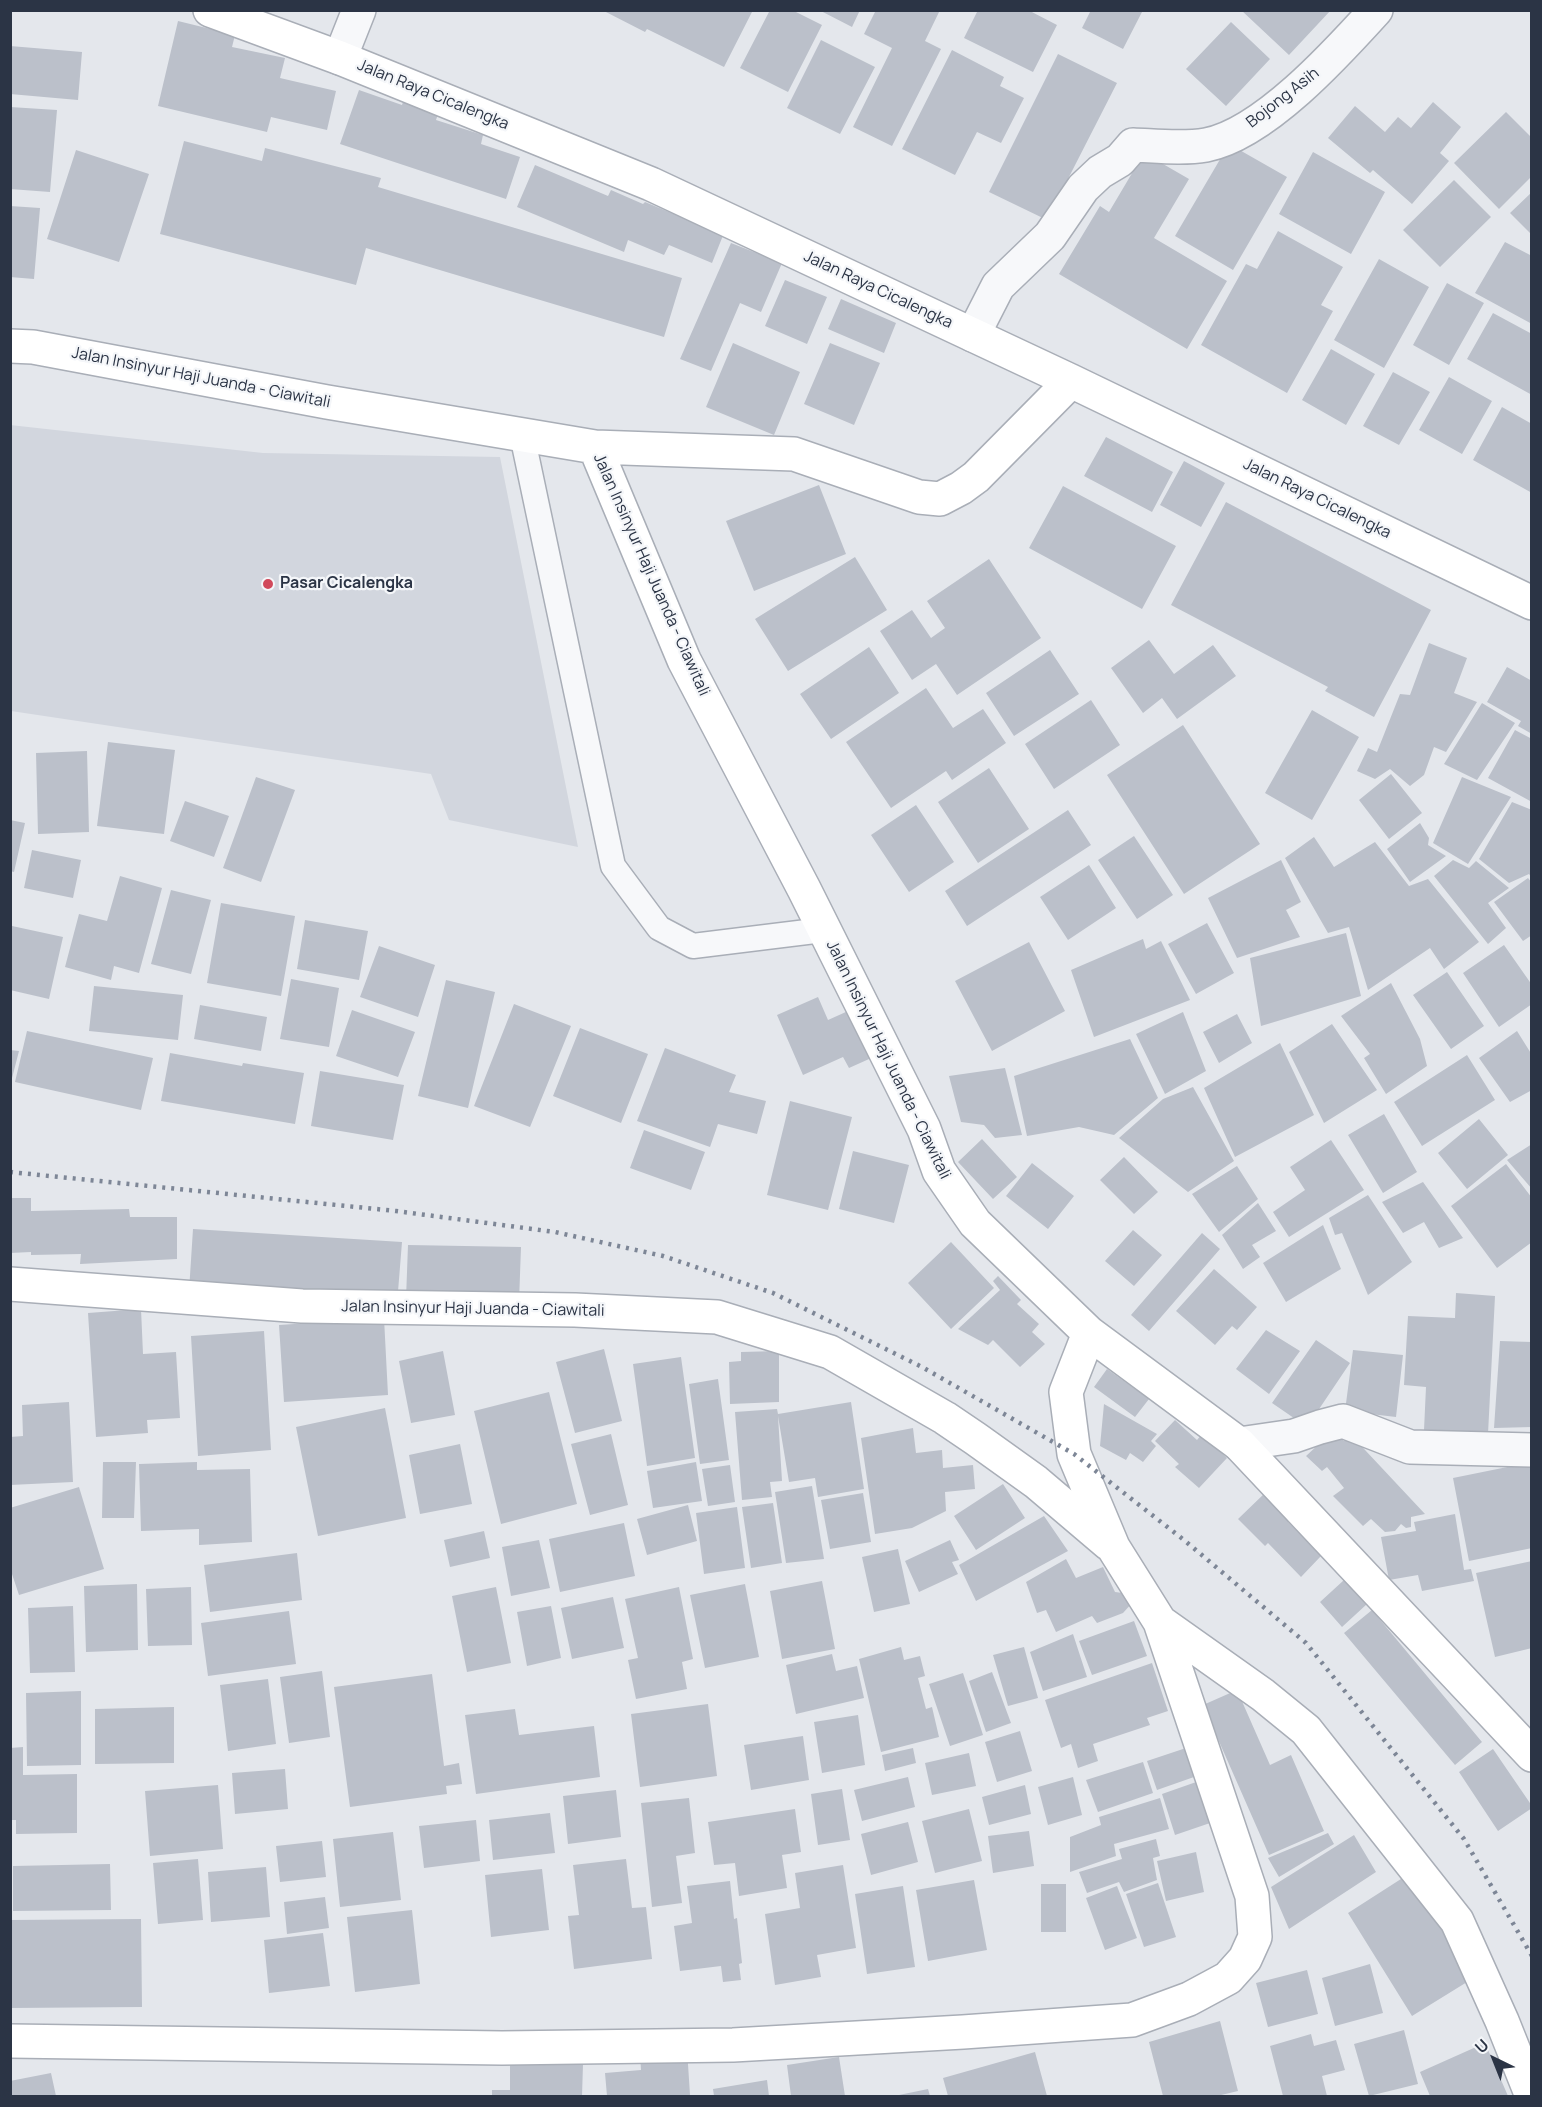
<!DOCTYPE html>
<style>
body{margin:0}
#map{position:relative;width:1542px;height:2107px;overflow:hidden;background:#e4e7ec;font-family:Manrope,sans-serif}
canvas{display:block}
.frame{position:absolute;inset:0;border:12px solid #2b3445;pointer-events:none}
.north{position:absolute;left:1464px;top:2029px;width:60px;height:60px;-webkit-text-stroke:4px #f4f6f9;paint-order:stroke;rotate:317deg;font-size:16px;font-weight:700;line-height:24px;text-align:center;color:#2b3445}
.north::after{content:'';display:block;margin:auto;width:21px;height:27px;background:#2b3445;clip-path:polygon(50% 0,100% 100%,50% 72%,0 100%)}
</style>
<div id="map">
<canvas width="1542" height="2107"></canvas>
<div class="frame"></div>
<div class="north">U</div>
</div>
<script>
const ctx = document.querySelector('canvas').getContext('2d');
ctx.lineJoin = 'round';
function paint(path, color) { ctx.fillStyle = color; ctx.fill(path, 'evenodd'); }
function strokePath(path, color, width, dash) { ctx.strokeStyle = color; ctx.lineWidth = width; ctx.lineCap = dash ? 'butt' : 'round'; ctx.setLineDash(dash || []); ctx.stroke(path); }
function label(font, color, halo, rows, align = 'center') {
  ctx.font = font + ' Manrope,sans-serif'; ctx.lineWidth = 4.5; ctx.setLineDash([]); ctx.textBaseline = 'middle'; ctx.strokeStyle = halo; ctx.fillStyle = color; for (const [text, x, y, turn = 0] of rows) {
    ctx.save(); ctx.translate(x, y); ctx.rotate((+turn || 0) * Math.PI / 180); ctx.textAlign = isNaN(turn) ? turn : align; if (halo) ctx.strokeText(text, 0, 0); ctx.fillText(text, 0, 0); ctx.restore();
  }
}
const built = new Path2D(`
 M10 425 263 453 500 457 578 847 449 820 431 774 11 711Z`);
const building = new Path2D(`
 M602 10H753L724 67 647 29 645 32Z
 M770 10H792L822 25 788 92 740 68Z
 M819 10H860L852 27Z
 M876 10H940L925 41 941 49 892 146 853 127 892 48 864 34Z
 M978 10H1028L1057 25 1033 72 964 38Z
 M1091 10H1139L1142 12 1123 49 1082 28Z
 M1241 10H1331L1289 55Z
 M178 21 235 35 232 47 285 58 280 78 336 91 327 130 271 117 267 132 158 106Z
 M1231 22 1270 59 1226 106 1186 69Z
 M821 40 875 67 840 134 787 108Z
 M10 46 82 52 78 100 10 94Z
 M952 50 1004 77 1000 86 1024 98 1001 143 977 132 955 175 902 149Z
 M1058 54 1117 83 1047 220 989 192Z
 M359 90 402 105 403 102 438 114 436 120 483 135 481 144 520 157 506 199 340 144Z
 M1433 102 1461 127 1440 153 1449 161 1412 204 1373 170 1370 173 1328 138 1355 106 1385 132 1398 117 1411 128Z
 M10 107 57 110 50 192 10 189Z
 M1506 112 1532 138V176L1499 209 1454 163Z
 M184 141 262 161 265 148 381 178 378 187 682 278 664 337 366 248 356 285 160 234Z
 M1229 144 1287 177 1233 270 1175 236Z
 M76 150 149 174 119 262 47 239Z
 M1313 152 1385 192 1351 254 1279 214Z
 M1144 153 1189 179 1154 238 1227 281 1187 349 1059 274 1100 206 1109 212Z
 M535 165 608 196 611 190 643 204 645 202 681 217V215L724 233 712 263 669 245 664 255 628 240 624 252 517 207Z
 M1454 180 1491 217 1440 267 1403 230Z
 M1532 192V235L1510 213Z
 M10 206 40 208 34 279 10 277Z
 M1278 231 1343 267 1321 305 1333 311 1287 393 1201 345 1246 264 1257 269Z
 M1505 242 1532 256V324L1475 293Z
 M731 243 782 263 761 312 740 303 711 371 680 359Z
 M1379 259 1429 287 1384 368 1334 340Z
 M785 280 827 297 807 344 765 326Z
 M1447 283 1484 303 1449 365 1413 345Z
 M841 299 896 323 884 353 828 329Z
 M1493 313 1532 334V395L1467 359Z
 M733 343 800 372 774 435 706 407Z
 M830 343 880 363 854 425 804 404Z
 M1331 349 1375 374 1346 425 1302 400Z
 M1393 372 1430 392 1399 445 1363 426Z
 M1449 377 1492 401 1462 454 1419 430Z
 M1502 407 1532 424V493L1473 460Z
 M1106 437 1173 472 1152 512 1084 476Z
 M1184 461 1225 483 1201 527 1160 505Z
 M819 485 846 554 754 591 726 521Z
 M1063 486 1176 546 1142 609 1029 548Z
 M1226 502 1431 610 1374 717 1325 691 1328 687 1171 605Z
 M855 557 887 610 788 671 755 619Z
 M989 559 1041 638 957 695 936 664 912 680 880 631 912 610 931 638 945 628 927 601Z
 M1149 640 1174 674 1213 645 1236 676 1177 719 1162 698 1143 713 1111 668Z
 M1429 643 1467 658 1454 693 1477 702 1446 752 1434 747 1424 775 1410 786 1390 769 1375 779 1357 771 1368 748 1377 752 1400 694 1410 695Z
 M869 647 899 693 831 739 800 694Z
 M1050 650 1079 694 1014 736 986 693Z
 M1507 667 1532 681V734L1518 726 1521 721 1487 702Z
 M926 688 953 728 983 709 1006 743 952 780 946 771 891 808 846 742Z
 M1091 700 1120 745 1054 789 1025 744Z
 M1482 703 1515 723 1477 780 1444 764Z
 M1312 710 1359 737 1312 820 1265 793Z
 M1183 725 1260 844 1184 894 1107 775Z
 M1515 730 1532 739V802L1488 778Z
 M108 742 175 750 164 834 97 826Z
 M87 751 89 832 38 834 36 753Z
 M989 768 1029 829 978 863 938 802Z
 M1391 774 1422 813 1389 839 1359 800Z
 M256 777 295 790 261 882 223 868Z
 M1462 777 1511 797 1468 864 1433 843Z
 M185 801 229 816 214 857 170 841Z
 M1512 802 1532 810V878L1529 874 1509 883 1479 859Z
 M916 805 954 862 909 892 871 835Z
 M1068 810 1091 845 967 926 945 891Z
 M10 820 25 823 14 872 10 871Z
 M1420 823 1429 838 1428 845 1446 856 1410 882 1387 849Z
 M1134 836 1173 895 1137 919 1098 860Z
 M1314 837 1334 867 1375 842 1409 886 1428 879 1479 942 1444 969 1430 948 1368 990 1349 927 1328 933 1285 858Z
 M32 850 81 860 73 898 24 888Z
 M1281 860 1301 902 1286 910 1300 937 1237 958 1208 898Z
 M1453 860 1469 868 1476 861 1509 888 1488 903 1506 928 1488 944 1434 876Z
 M1089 865 1116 908 1068 940 1040 897Z
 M120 876 162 888 139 973 114 966 111 980 65 967 79 914 107 921Z
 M1528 878 1532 883V935L1523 941 1494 902Z
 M171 890 211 900 191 974 151 964Z
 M221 903 295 916 281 996 207 983Z
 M305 920 368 931 359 980 297 969Z
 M1207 923 1234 973 1196 994 1168 944Z
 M12 926 63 937 49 999 10 990Z
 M1346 933 1361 996 1261 1026 1250 958Z
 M1143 939 1146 949 1161 941 1190 1000 1094 1037 1071 970Z
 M1029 942 1065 1011 992 1051 955 981Z
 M1504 945 1532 985V1004L1499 1027 1463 973Z
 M379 946 435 965 418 1017 360 997Z
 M1447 972 1484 1026 1451 1049 1413 995Z
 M291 979 339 988 329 1047 280 1039Z
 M446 980 495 992 468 1108 418 1096Z
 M1391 983 1420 1039 1427 1066 1386 1094 1364 1058 1370 1054 1341 1016Z
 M94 986 183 995 178 1040 89 1031Z
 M818 997 828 1020 857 1007 878 1055 849 1068 843 1057 803 1075 777 1015Z
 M514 1004 571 1026 530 1127 474 1106Z
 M200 1005 267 1017 261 1051 194 1039Z
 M352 1010 415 1032 398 1077 336 1056Z
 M1183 1012 1206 1071 1165 1094 1136 1034Z
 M1237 1014 1252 1043 1219 1063 1203 1032Z
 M1332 1024 1377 1090 1324 1123 1289 1052Z
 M580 1028 648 1054 621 1123 553 1096Z
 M27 1031 153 1058 141 1110 15 1082Z
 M1517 1031 1532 1055V1090L1510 1102 1479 1058Z
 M1130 1039 1158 1098 1114 1135 1079 1127 1027 1136 1014 1076Z
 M1280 1043 1314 1115 1235 1157 1204 1088Z
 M665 1048 736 1075 729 1092 766 1101 757 1134 718 1124 710 1147 637 1121Z
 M10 1050 19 1051 11 1082H10Z
 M170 1053 242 1066 243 1063 304 1073 295 1124 161 1101Z
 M1467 1055 1495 1100 1422 1146 1394 1102Z
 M1005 1068 1022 1135 995 1138 984 1125 961 1122 949 1076Z
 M320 1071 404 1085 393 1140 311 1126Z
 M1193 1087 1234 1161 1188 1192 1119 1138 1163 1099Z
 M790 1101 852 1117 828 1210 767 1195Z
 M1384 1114 1417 1172 1383 1193 1348 1135Z
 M1479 1119 1508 1155 1467 1189 1438 1153Z
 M644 1130 705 1152 691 1190 630 1168Z
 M982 1139 1017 1177 993 1199 958 1162Z
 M1331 1140 1364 1190 1289 1237 1273 1212 1305 1190 1290 1167Z
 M1532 1144V1189L1507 1160Z
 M853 1151 909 1165 894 1223 839 1209Z
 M1124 1157 1158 1192 1134 1214 1100 1180Z
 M1032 1163 1074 1196 1048 1229 1006 1196Z
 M1506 1164 1532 1198V1242L1497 1268 1451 1206Z
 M1237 1166 1258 1199 1219 1232 1192 1194Z
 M1423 1182 1463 1238 1439 1248 1424 1222 1403 1233 1382 1202Z
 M1368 1195 1412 1262 1368 1295 1342 1233 1335 1235 1329 1218Z
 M10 1198H31V1211L129 1209 130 1217H177V1259L80 1264 81 1254 31 1255V1252L10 1253Z
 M1258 1203 1276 1231 1252 1245 1260 1257 1243 1269 1222 1235Z
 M1323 1225 1341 1269 1286 1302 1263 1263Z
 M193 1229 402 1242 397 1304 189 1291Z
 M1133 1230 1162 1255 1134 1286 1105 1261Z
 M1202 1233 1220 1249 1149 1331 1131 1315Z
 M951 1242 994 1288 951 1329 908 1283Z
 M408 1245 521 1247 519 1302 406 1299Z
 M1214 1269 1257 1307 1237 1330 1232 1326 1215 1345 1176 1311Z
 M998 1276 1021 1300 1017 1304 1039 1324 1032 1332 1045 1344 1020 1367 993 1340 988 1345 958 1329 1000 1290 993 1281Z
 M1456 1293 1495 1296 1488 1434 1424 1430 1426 1387 1404 1385 1408 1316 1455 1318Z
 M141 1309 143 1354 176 1352 180 1418 147 1420 148 1433 96 1437 88 1313Z
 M384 1318 388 1395 284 1402 279 1325Z
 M1266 1330 1300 1351 1269 1394 1236 1369Z
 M264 1331 271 1450 198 1456 191 1336Z
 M1316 1340 1350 1363 1307 1427 1272 1403Z
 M1500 1341 1532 1342V1427L1494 1428Z
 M604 1349 622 1421 575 1433 556 1362Z
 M1353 1350 1403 1355 1396 1417 1345 1411Z
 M443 1351 455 1415 411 1423 399 1361Z
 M779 1351V1402L730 1404 729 1362 741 1361V1352Z
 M681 1357 695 1458 647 1466 633 1364Z
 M1107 1369 1149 1399 1135 1417 1094 1387Z
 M718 1379 729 1460 700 1464 689 1384Z
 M549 1392 577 1504 501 1524 474 1411Z
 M69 1402 73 1482 10 1485V1437L23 1436 22 1405Z
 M851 1402 864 1489 818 1497 815 1478 789 1482 778 1416 782 1481 770 1482 772 1497 742 1500 735 1412 777 1409 778 1414Z
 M1104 1404 1157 1434 1151 1441 1156 1446 1143 1462 1130 1453 1126 1460 1100 1446Z
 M385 1408 406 1518 318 1536 296 1427Z
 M1175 1420 1197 1440 1202 1434 1227 1458 1199 1488 1175 1467 1179 1464 1155 1441Z
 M913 1428 916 1453 942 1450 943 1468 973 1465 975 1489 945 1492 946 1511 912 1528 875 1534 861 1438Z
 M1333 1431 1344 1441 1351 1435 1425 1514 1411 1517V1527L1406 1528 1401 1524 1395 1531 1385 1532 1371 1519 1363 1526 1333 1496 1344 1488 1327 1467 1322 1471 1306 1456Z
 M611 1434 628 1505 590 1515 571 1444Z
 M460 1444 472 1504 420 1514 409 1455Z
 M103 1462H136L134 1518H102Z
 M197 1462V1470L250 1469 252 1542 199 1545V1529L141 1531 139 1464Z
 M696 1462 702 1501 653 1508 647 1471Z
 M1532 1462V1548L1469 1561 1453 1478Z
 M730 1465 735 1502 708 1506 702 1469Z
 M1003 1484 1025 1518 976 1550 954 1516Z
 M812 1486 824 1559 786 1563 775 1492Z
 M79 1487 104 1569 19 1595 10 1568V1508Z
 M1266 1492 1292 1519 1288 1522 1321 1556 1301 1577 1268 1543 1265 1546 1238 1519Z
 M863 1493 871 1542 830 1549 821 1500Z
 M773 1503 782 1563 751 1568 742 1507Z
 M688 1505 697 1541 647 1555 637 1519Z
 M737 1507 745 1568 704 1574 696 1513Z
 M1455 1514 1464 1570 1471 1569 1474 1581 1422 1591 1418 1575 1389 1580 1381 1537 1416 1531 1414 1522Z
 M1044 1516 1068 1551 976 1601 959 1565Z
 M624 1523 635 1576 560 1592 549 1539Z
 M484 1531 490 1558 450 1567 444 1540Z
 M539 1540 550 1588 511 1596 502 1547Z
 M950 1540 959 1560 952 1562 958 1574 919 1592 905 1561Z
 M898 1549 910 1604 874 1612 862 1557Z
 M297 1553 302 1600 210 1612 204 1565Z
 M1066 1559 1076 1578 1103 1567 1115 1592 1130 1594 1133 1602 1123 1613 1097 1623 1092 1616 1056 1632 1046 1610 1037 1613 1026 1582Z
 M1532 1561V1648L1495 1657 1476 1573Z
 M1344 1580 1367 1604 1342 1627 1320 1602Z
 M822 1581 835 1649 782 1659 770 1591Z
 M137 1584 138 1650 86 1652 84 1586Z
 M745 1584 759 1657 705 1668 690 1595Z
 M191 1587 192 1645 148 1646 146 1589Z
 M496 1587 511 1663 467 1672 452 1596Z
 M679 1587 693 1659 682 1662 687 1689 636 1699 628 1660 638 1658 625 1599Z
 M613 1597 624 1648 572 1659 561 1608Z
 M73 1606 75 1672 30 1673 28 1608Z
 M551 1606 561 1658 527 1666 517 1612Z
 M1372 1610 1482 1742 1455 1765 1344 1633Z
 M289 1611 296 1664 208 1676 201 1623Z
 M1134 1621 1147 1656 1092 1675 1079 1641Z
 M1073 1634 1087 1677 1043 1691 1030 1652Z
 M901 1647 904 1660 920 1656 925 1676 918 1678 926 1709 932 1707 939 1737 881 1752 859 1659Z
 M1024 1647 1038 1698 1008 1706 993 1655Z
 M832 1654 836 1671 857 1666 864 1698 796 1714 786 1665Z
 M1152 1663 1168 1711 1147 1718 1150 1725 1093 1744 1098 1761 1078 1768 1071 1744 1061 1748 1045 1700Z
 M322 1671 330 1737 289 1743 280 1677Z
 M992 1672 1011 1723 986 1732 969 1681Z
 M963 1673 983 1735 950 1746 929 1684Z
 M432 1674 444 1766 459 1763 462 1784 446 1786 447 1794 350 1807 334 1687Z
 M268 1679 276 1744 228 1751 220 1685Z
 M1237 1690 1270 1765 1291 1755 1324 1831 1269 1855 1203 1705Z
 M81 1691V1765L27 1766 26 1693Z
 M708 1704 717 1776 640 1787 631 1714Z
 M174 1707V1763L95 1764V1709Z
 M515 1709 519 1735 594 1726 600 1777 476 1794 465 1715Z
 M858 1715 865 1765 822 1773 814 1722Z
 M1020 1731 1032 1771 997 1782 985 1742Z
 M803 1736 809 1780 751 1790 744 1745Z
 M23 1747V1775L77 1774V1833L16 1834V1820H10V1748Z
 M913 1748 916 1763 885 1771 882 1755Z
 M1186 1748 1194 1777 1157 1790 1147 1761Z
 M1493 1749 1532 1806V1808L1498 1831 1459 1772Z
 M969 1753 976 1786 932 1795 925 1763Z
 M1143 1762 1153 1793 1098 1812 1086 1780Z
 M285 1769 288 1809 235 1814 232 1773Z
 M908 1777 915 1807 862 1821 854 1790Z
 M1073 1777 1082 1815 1048 1825 1038 1787Z
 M1199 1781 1213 1822 1175 1835 1162 1794Z
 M218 1785 223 1849 150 1856 145 1791Z
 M1025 1785 1031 1814 989 1825 982 1797Z
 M842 1789 850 1840 818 1845 811 1794Z
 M616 1790 621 1837 568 1844 563 1796Z
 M689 1798 695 1853 676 1856 682 1903 652 1907 641 1803Z
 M1160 1798 1169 1829 1114 1844 1116 1856 1070 1872V1837L1101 1825 1099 1817Z
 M795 1809 801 1852 782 1855 787 1888 739 1896 735 1863 714 1865 708 1822Z
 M969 1809 982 1861 935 1873 922 1821Z
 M550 1813 555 1853 493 1860 489 1820Z
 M476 1820 480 1861 424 1868 419 1826Z
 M908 1822 918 1862 871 1875 861 1834Z
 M1029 1831 1034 1866 993 1873 988 1836Z
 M393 1832 401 1900 340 1907 333 1839Z
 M1328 1833 1334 1844 1279 1877 1268 1858Z
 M1354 1835 1376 1872 1289 1929 1271 1887Z
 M1156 1839 1160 1856 1153 1858 1157 1880 1124 1892 1119 1882 1087 1893 1079 1872 1122 1859 1119 1849Z
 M322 1841 326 1877 280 1882 276 1846Z
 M1196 1852 1204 1892 1166 1901 1157 1861Z
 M198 1859 203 1920 158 1924 153 1863Z
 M626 1859 632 1908 646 1907 652 1959 574 1969 568 1916 579 1915 573 1865Z
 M110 1864 111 1910 13 1911V1866Z
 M843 1865 856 1948 817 1955 821 1977 775 1985 765 1914 800 1908 795 1873Z
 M266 1867 270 1917 211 1922 208 1872Z
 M542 1869 549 1930 491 1937 485 1875Z
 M1415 1870 1480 1974 1412 2016 1348 1913Z
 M974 1880 987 1950 928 1961 916 1890Z
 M730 1881 734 1919 737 1918 742 1963 739 1964 741 1980 723 1982 721 1966 680 1971 674 1926 692 1923 687 1886Z
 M1158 1883 1176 1937 1144 1947 1126 1894Z
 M1041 1884H1066V1932H1041Z
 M903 1886 915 1967 867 1974 855 1894Z
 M1117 1886 1137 1938 1105 1950 1086 1898Z
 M325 1897 329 1928 287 1934 284 1902Z
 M412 1910 420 1984 355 1992 347 1917Z
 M141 1919 142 2007 10 2008V1920Z
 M323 1933 330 1986 269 1993 264 1940Z
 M1370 1964 1383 2013 1335 2026 1322 1978Z
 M1307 1970 1318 2014 1268 2027 1256 1983Z
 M1220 2021 1238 2091 1217 2096H1163L1149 2042Z
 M1404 2030 1418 2084 1369 2096 1354 2044Z
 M1311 2034 1314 2046 1336 2040 1345 2070 1322 2076 1327 2096H1283L1270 2046Z
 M1485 2043 1508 2096H1430L1420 2072Z
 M687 2049 690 2095 607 2096 605 2073 641 2070 640 2053Z
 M1035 2052 1047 2096H948L943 2078Z
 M839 2057 845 2096H791L787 2065Z
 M510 2063 583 2064 582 2096H492V2090H510Z
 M51 2073 56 2096H10V2081Z
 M767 2080 769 2096H714L713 2089Z
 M928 2089 930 2096H899V2095Z`);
const lane = new Path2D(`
 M522 435 613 866 659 928 693 946 823 930`);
const street = new Path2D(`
 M340 58 359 10
 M973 335 998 286 1050 236 1083 188 1100 172 1120 160 1133 145C1157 146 1183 149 1206 145 1264 134 1337 53 1376 10
 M1239 1444 1294 1436 1320 1427 1343 1421 1410 1447 1532 1450`);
const secondary = new Path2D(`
 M210 10 340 58 651 184 1071 381 1532 603
 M10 346 33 347 327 402 595 447 684 660 804 889 924 1129 939 1171 975 1223 1089 1333 1066 1392 1074 1454 1113 1547 1160 1622 1252 1896 1255 1937 1245 1959 1228 1978 1189 1999 1132 2020 963 2032 733 2045 502 2048 10 2041
 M595 447 794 454 919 497 940 499 961 488 976 477 1071 381
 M10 1284 302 1306 575 1310 717 1317 830 1352 945 1418 976 1439 1036 1482 1109 1544
 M1089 1333 1239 1444 1532 1755
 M1160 1622 1263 1695 1306 1730 1457 1921 1502 2021 1532 2096`);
const rail = new Path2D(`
 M10 1172 396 1211 555 1232 663 1256 773 1293 922 1367 1074 1454 1184 1540 1306 1643 1464 1839 1532 1956`);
const markers = [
 [268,584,6,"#d1495b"]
];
const streetNames = [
 ["Jalan Raya Cicalengka",433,95,22],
 ["Bojong Asih",1283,98,-38],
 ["Jalan Raya Cicalengka",878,290,25],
 ["Jalan Insinyur Haji Juanda - Ciawitali",201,378,11],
 ["Jalan Raya Cicalengka",1317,499,26],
 ["Jalan Insinyur Haji Juanda - Ciawitali",651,575,66],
 ["Jalan Insinyur Haji Juanda - Ciawitali",888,1060,64],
 ["Jalan Insinyur Haji Juanda - Ciawitali",473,1309,1]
];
const poiNames = [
 ["Pasar Cicalengka",280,584]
];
paint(built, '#d2d6de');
paint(building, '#bbc0ca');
strokePath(lane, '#a9aeb7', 27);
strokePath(street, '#a9aeb7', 36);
strokePath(secondary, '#a9aeb7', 36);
strokePath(lane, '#f7f8fa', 24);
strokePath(street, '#f7f8fa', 33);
strokePath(secondary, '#fff', 33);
strokePath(rail, '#7d8696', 4.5, [3, 6]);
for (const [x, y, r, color] of markers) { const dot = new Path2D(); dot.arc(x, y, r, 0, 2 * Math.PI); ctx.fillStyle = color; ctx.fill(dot); strokePath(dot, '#f4f6f9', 2); }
label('16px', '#2b3445', '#f4f6f9', streetNames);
label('bold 16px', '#2b3445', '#f4f6f9', poiNames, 'left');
</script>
